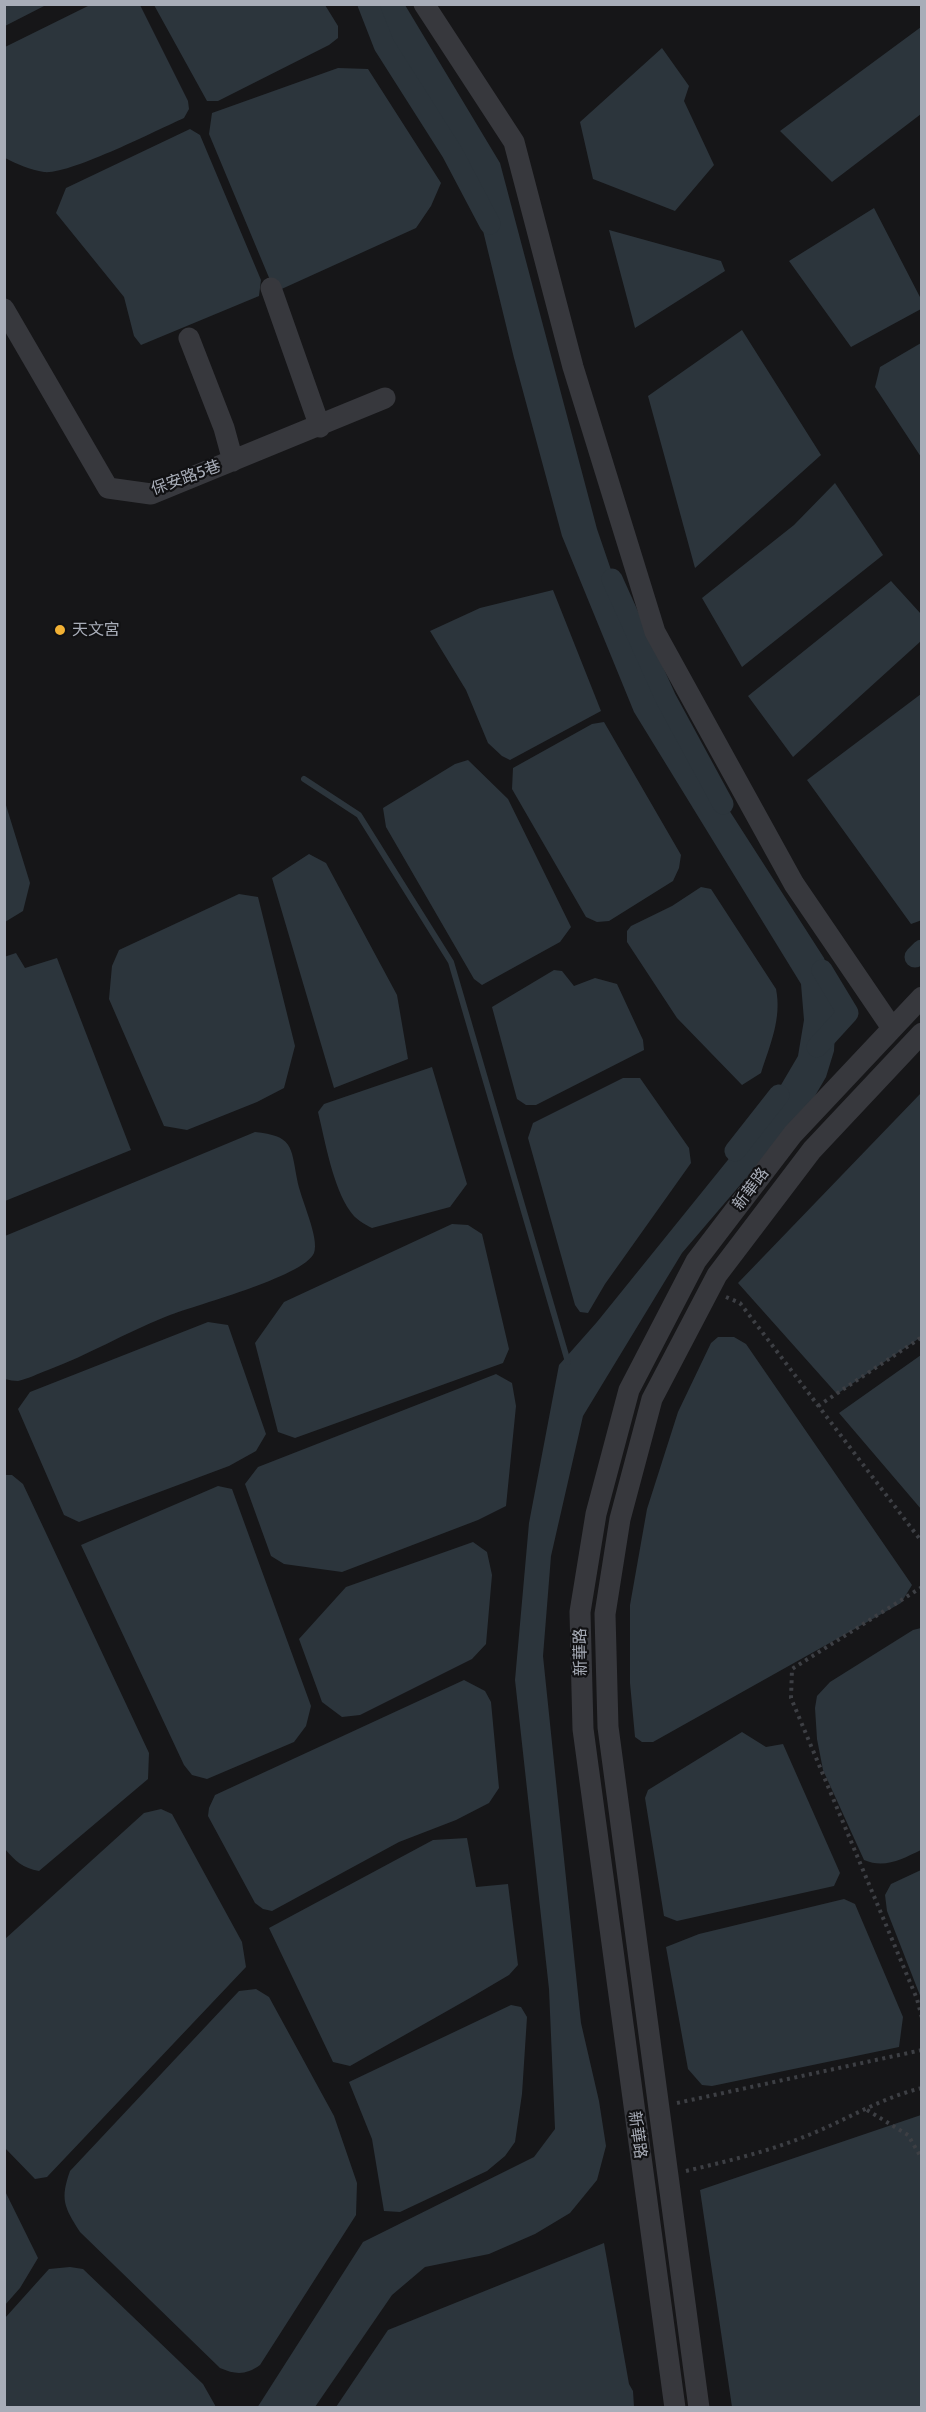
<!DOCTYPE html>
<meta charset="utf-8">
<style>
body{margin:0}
#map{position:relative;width:926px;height:2412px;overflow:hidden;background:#161618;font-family:Cabin,sans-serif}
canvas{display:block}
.frame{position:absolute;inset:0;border:6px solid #a8adb8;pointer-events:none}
</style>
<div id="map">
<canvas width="926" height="2412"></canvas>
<div class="frame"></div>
</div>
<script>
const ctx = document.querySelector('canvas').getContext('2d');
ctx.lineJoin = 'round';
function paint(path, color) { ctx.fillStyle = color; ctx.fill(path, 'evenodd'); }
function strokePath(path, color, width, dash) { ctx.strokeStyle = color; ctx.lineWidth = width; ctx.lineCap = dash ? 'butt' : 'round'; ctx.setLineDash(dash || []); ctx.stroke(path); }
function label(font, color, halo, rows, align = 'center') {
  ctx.font = font + ' Cabin,"Noto Sans TC",sans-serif'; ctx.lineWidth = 4.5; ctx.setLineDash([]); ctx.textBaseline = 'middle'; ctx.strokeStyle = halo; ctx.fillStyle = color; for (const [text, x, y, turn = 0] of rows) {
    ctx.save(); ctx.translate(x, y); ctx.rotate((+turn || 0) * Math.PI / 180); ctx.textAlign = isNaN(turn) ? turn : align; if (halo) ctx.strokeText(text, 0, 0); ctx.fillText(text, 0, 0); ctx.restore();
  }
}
const water = new Path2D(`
 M5 4H46V5L5 26Z
 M90 5H140L188 101 189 109 184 118C157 130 69 175 44 172 30 170 17 164 5 158V47Z
 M154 5H325L338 26V38L329 45 218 101H207Z
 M369 5H405L500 163 597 529 646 672 668 715 824 958 837 996 834 1051 826 1077 812 1101 682 1253 583 1416 551 1556 543 1656 581 2023 599 2101 606 2146 597 2180 570 2213 535 2234 489 2254 425 2267 392 2295 315 2407 257 2408 363 2242 534 2157 555 2129 549 1989 515 1680 529 1523 559 1365 597 1322 761 1119 798 1056 804 1020 801 984 634 712 562 536 514 358 468 169Z
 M921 27V114L832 182 780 131Z
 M662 48 689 86 684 101 714 165 675 211 593 179 580 122Z
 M338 68 368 69 441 183 431 206 416 228 275 292 209 134 212 113Z
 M190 129 200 135 261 280 259 296 141 345 134 336 124 297 56 213 66 188Z
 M874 208 921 299V309L851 347 789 261Z
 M609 230 721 261 725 271 635 328Z
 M742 330 821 455 695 568 648 396Z
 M921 343V457L875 387 880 367Z
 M835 483 883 555 742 667 702 598 794 525Z
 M891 581 921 614V641L793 757 748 696Z
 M553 590 601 711 510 760 502 756 488 743 466 690 430 631 480 608Z
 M921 694 922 920 911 924 807 780Z
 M604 722 681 855 679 868 673 881 609 921 597 922 586 917 512 789 513 768 592 724Z
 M468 760 508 799 571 927 560 942 482 985 474 979 386 827 383 808 455 764Z
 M5 802 30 883 23 911 5 922Z
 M309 854 326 863 397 995 408 1059 334 1088 272 878Z
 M701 887 711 889 776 989C782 1018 770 1045 761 1073L742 1085 677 1018 627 942V931L631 926 672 906Z
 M239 894 258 897 295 1046 284 1088 257 1102 187 1130 164 1126 109 999 112 966 119 950Z
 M16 953 25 968 57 958 131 1150 5 1201 4 957Z
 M554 970 562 971 574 986 595 978 617 984 643 1040 644 1050 536 1105H526L517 1099 492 1007Z
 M432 1067 467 1184 450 1207 372 1228C364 1224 355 1219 350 1211 333 1187 325 1141 318 1112L324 1104Z
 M623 1078H640L689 1148 691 1163 605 1284 588 1313 580 1312 575 1305 528 1138 533 1123Z
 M921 1093V1337L837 1394 738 1283Z
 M255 1132C292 1136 291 1145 297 1179 300 1198 320 1238 314 1253 304 1277 191 1306 165 1317 125 1333 88 1355 48 1370 39 1373 28 1379 18 1381 14 1381 9 1380 5 1379V1236Z
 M452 1224 468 1225 482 1234 509 1349 503 1363 295 1438 278 1432 255 1343 284 1302Z
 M208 1322 228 1325 266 1434 256 1451 229 1466 79 1522 64 1515 18 1409 30 1392Z
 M718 1337H734L746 1344 912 1585 901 1603 653 1742H642L635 1737 630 1683V1605L647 1509 678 1412 711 1343Z
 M921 1355V1509L839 1413Z
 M496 1374 512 1383 516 1406 506 1506 478 1520 342 1572 284 1564 271 1556 245 1484 258 1467Z
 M5 1475H12L23 1484 149 1753 148 1779 39 1871C23 1868 15 1861 5 1849Z
 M218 1486 232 1489 311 1706 306 1726 294 1742 207 1779 192 1775 184 1765 81 1545Z
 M473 1542 487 1552 492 1575 486 1644 472 1659 360 1715 342 1717 322 1702 299 1639 346 1587Z
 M921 1628V1850C902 1859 885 1869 864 1860L823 1770 817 1739 815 1708 817 1696 830 1682 913 1630Z
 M464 1680 485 1691 491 1702 499 1788 489 1803 456 1820 399 1842 272 1911 263 1909 255 1903 208 1816 209 1808 215 1795Z
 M742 1732 766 1747 783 1744 840 1873 834 1886 677 1921 664 1916 645 1798 648 1790Z
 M161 1809 172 1814 242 1942 246 1967 47 2177 35 2179 5 2148V1939L144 1813Z
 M467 1838 476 1887 508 1884 518 1965 509 1975 470 1998 350 2066 333 2062 269 1928 433 1840Z
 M921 1870V1998L887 1911 885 1895 891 1884Z
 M844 1899 855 1904 903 2017 899 2047 712 2086 702 2085 688 2069 666 1947 699 1934Z
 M256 1989 269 1997 334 2116 357 2183 356 2215 260 2365C246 2375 236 2375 220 2368L80 2232C64 2207 60 2199 70 2171L239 1991Z
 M511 2005 521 2007 527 2017 522 2094 515 2142 505 2156 487 2171 400 2212 384 2211 372 2139 349 2082Z
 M921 2115V2407H732L700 2190Z
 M4 2189 38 2258 20 2288 5 2305Z
 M604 2243 629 2384 633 2391 634 2407H336L388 2330Z
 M70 2267 83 2269 203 2384 216 2407H5V2318L49 2269Z`);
const stream = new Path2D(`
 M304 779 359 815 451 962 568 1362`);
const canal = new Path2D(`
 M368 4 384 45 452 152 490 224
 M612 579 666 699 723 804
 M915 957 922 950
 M817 1047 848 1013 822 970
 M735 1151 779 1095`);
const path = new Path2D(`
 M726 1297 740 1303 922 1542
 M818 1406 922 1337
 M922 1587 792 1669 791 1698 917 1999 922 2018
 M677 2103 922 2050
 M867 2110 908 2135 922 2159
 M686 2171C728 2161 771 2151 811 2134 848 2119 883 2097 922 2088`);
const minor = new Path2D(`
 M424 4 514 142 573 367 655 632 794 884 892 1028
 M271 288 320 427
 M4 309 108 488 151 494 385 398
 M189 338 224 428 233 461
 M675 2408 583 1729 580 1612 596 1514 629 1390 696 1261 793 1134 922 997
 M699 2408 608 1727 605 1614 620 1519 652 1399 717 1275 812 1150 922 1033`);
const markers = [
 [60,630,6,"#f2b134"]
];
const streetNames = [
 ["保安路5巷",186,478,-20],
 ["新華路",751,1189,-53],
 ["新華路",581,1652,-91],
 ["新華路",637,2135,82]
];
const poiNames = [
 ["天文宮",72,630]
];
paint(water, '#2c353c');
strokePath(stream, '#2c353c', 6);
strokePath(canal, '#2c353c', 21);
strokePath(path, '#3d3f44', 4, [3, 4.5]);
strokePath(minor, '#37383d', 21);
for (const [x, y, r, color] of markers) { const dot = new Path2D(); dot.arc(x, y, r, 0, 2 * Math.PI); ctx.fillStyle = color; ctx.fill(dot); strokePath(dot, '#111113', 2); }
label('16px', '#a8adb8', '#111113', streetNames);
label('16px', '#a8adb8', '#111113', poiNames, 'left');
</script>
